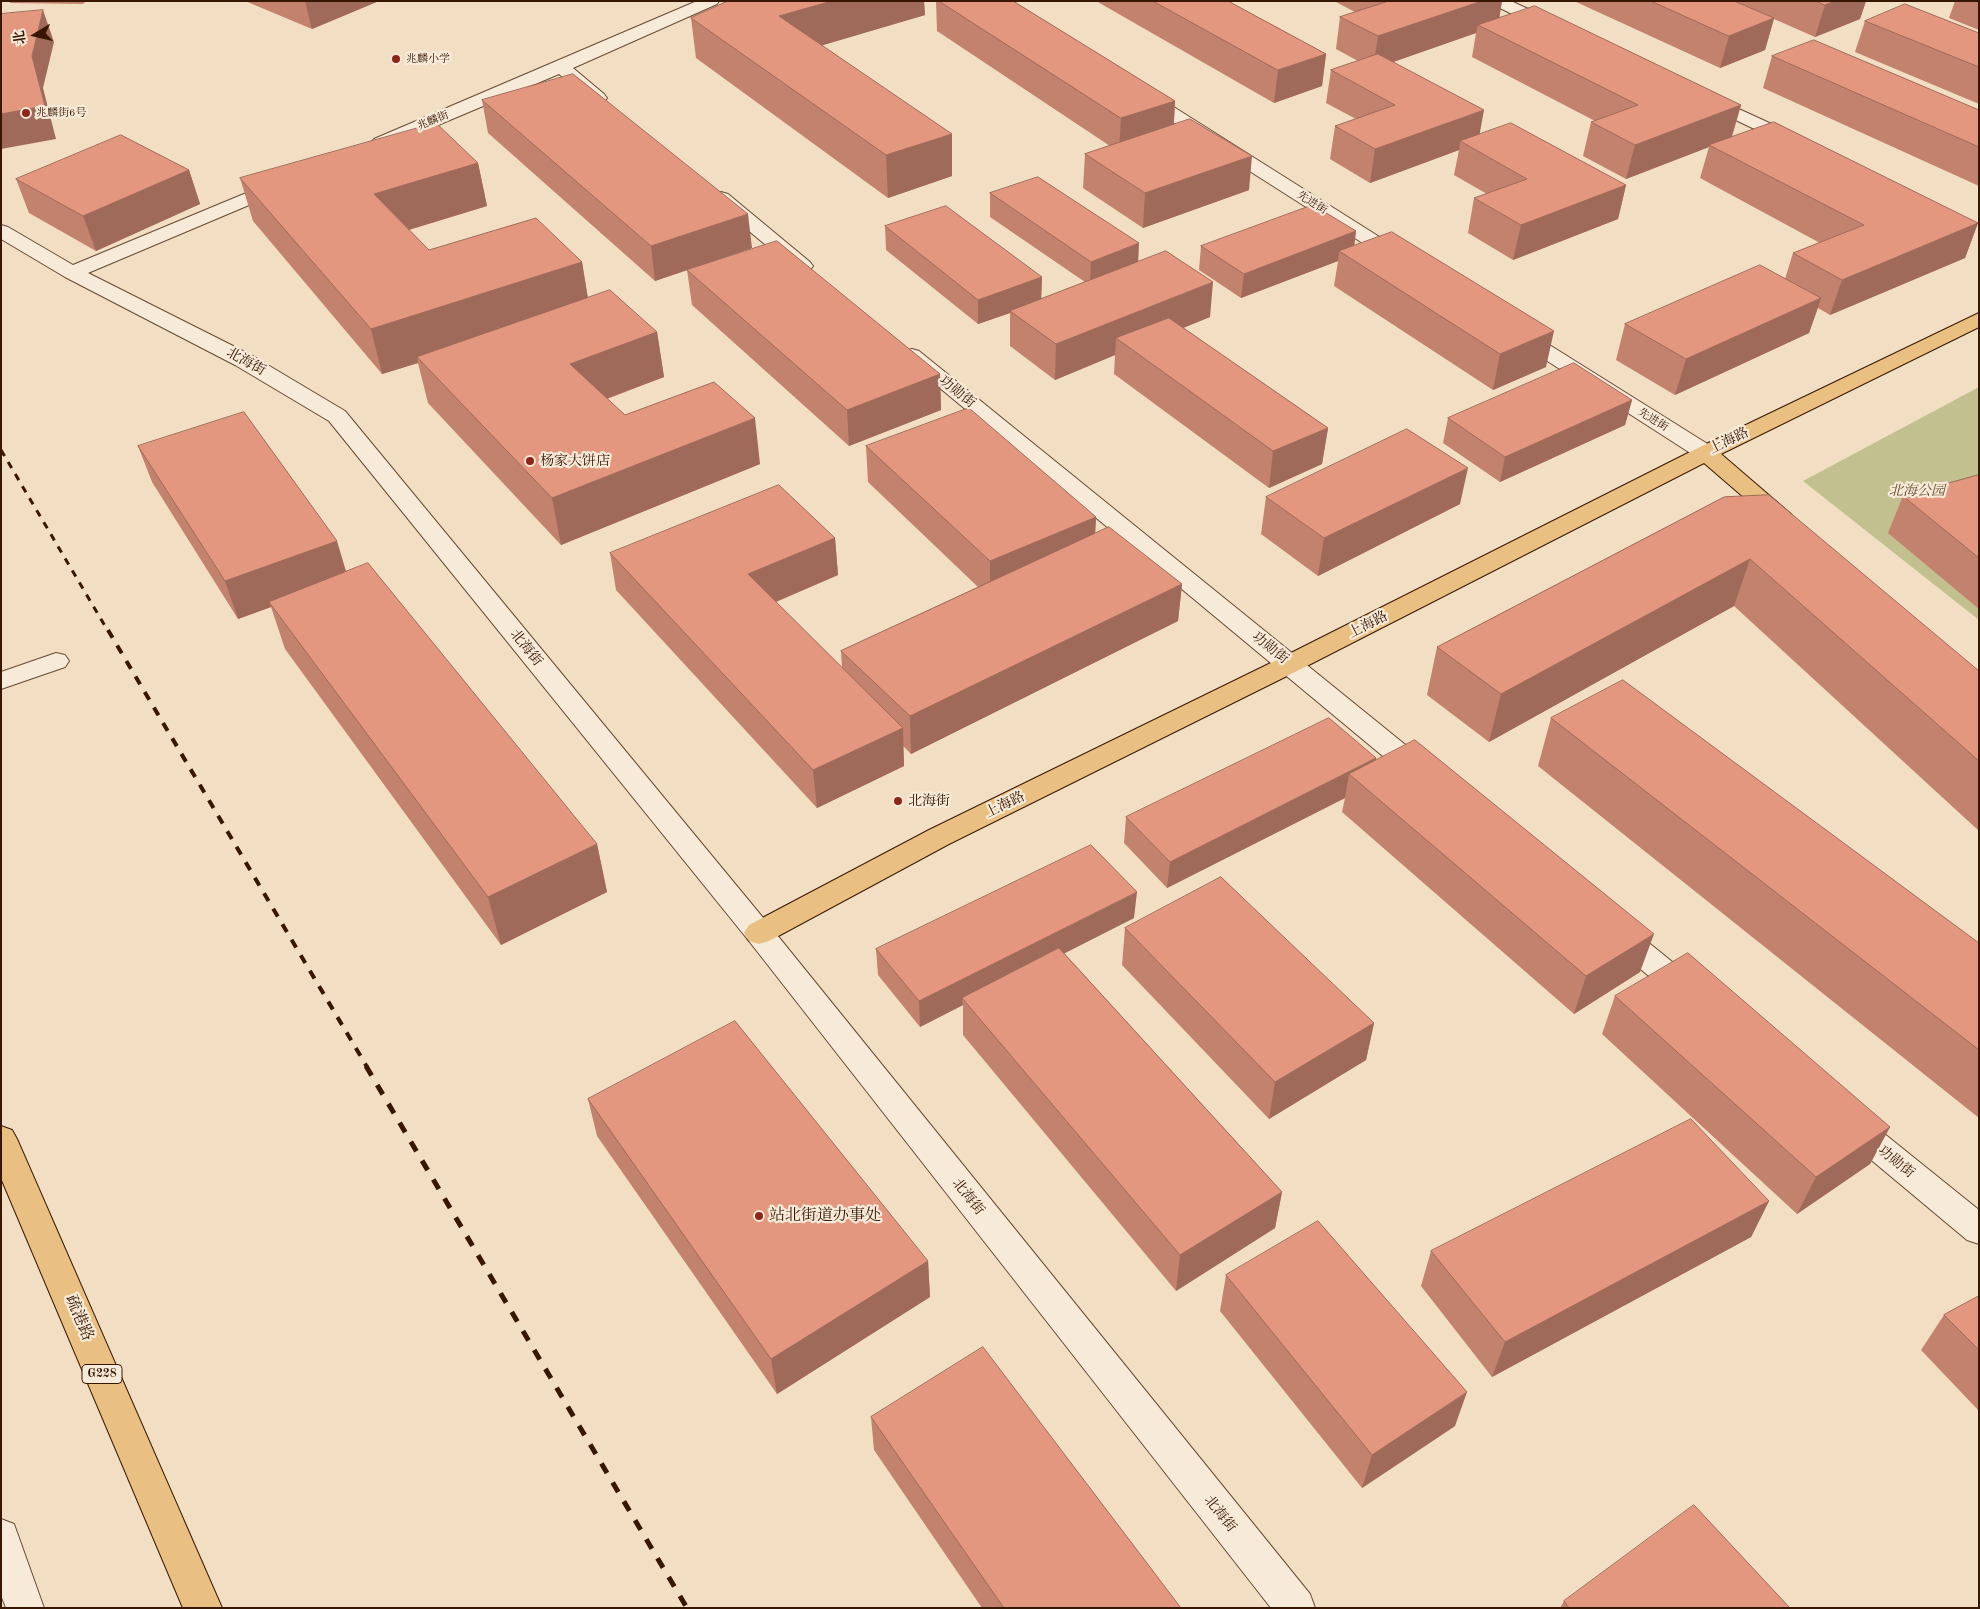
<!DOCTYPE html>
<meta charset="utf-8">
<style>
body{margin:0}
#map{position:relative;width:1980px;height:1609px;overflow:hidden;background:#f2dfc3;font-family:"Old Standard TT","Noto Serif SC",serif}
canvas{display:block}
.frame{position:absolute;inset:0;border:2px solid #371702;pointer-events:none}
.north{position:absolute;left:10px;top:10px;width:50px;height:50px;-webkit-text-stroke:4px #f7ead8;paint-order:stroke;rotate:261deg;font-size:14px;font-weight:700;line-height:20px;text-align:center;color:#371702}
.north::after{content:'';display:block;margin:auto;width:18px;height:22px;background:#371702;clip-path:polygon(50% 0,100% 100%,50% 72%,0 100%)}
</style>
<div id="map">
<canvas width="1980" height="1609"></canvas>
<div class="frame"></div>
<div class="north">北</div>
</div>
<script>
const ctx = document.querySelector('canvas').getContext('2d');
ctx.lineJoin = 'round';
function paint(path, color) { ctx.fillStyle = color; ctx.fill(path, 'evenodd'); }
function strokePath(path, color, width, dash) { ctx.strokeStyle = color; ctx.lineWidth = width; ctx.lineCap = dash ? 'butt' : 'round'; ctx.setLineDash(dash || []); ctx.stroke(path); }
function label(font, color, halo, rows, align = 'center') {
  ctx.font = font + ' "Old Standard TT","Noto Serif SC",serif'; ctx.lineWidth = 4.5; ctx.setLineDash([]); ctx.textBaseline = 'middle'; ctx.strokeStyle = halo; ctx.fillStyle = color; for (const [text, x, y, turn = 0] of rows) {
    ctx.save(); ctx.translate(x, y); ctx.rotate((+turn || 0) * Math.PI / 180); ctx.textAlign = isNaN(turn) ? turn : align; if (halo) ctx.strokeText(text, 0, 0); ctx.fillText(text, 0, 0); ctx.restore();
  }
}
const green = new Path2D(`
 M1979 387V620L1803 481Z`);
const minor = new Path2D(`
 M697 1H719L717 4 573 68 604 94 607 98 604 102 598 103 592 102 559 74 386 147 380 148 374 147 371 143 374 139Z
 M1490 1H1511L1560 24 1562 28 1560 32H1548L1492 4Z
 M1144 91 1150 92 1408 255 1411 259 1408 263 1401 265 1394 263 1138 100 1135 96 1138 92Z
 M1704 93 1802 138 1805 142 1802 146 1796 147 1790 146 1698 102 1695 98 1698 94Z
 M280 179 287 181 289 185 287 189 88 273 251 355 345 411 769 925 1310 1594 1315 1608H1271L749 941 329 421 235 365 65 277 1 239V225L8 227 73 265Z
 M721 192 728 194 810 262 813 266 810 270 803 272 796 270 714 202 712 198 714 194Z
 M1517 327 1524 329 1714 448 1717 453 1714 458 1706 460 1698 458 1510 337 1507 333 1510 329Z
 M912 349 919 351 1434 768 1438 775 1434 782 1424 784 1414 782 905 359 901 355 905 351Z
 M56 653 65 655 69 661 65 667 1 689V672Z
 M1618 923 1628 926 1702 986 1706 994 1702 1002 1691 1006 1680 1002 1608 942 1603 934 1608 926Z
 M1850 1111 1861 1115 1979 1210V1244L1967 1240 1839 1133 1834 1124 1839 1115Z
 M1 1519 14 1524 44 1608H6L1 1595Z`);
const major = new Path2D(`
 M1979 313V327L1721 454 1792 515 1796 520 1792 525 1784 527 1776 525 1704 463 1299 670 949 844 769 941 759 944 749 941 744 933 749 925 929 830 1281 658 1698 448Z`);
const highway = new Path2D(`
 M1 1126 12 1130 17 1139 222 1608H183L1 1178Z`);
const railFar2 = new Path2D(`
 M1 450 108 631`);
const railFar1 = new Path2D(`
 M108 630 367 1067`);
const rail = new Path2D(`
 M366 1066 687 1608`);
const wall = new Path2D(`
 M10 1H86L83 4 10 3Z
 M245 1H379L312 29Z
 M728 1H924L925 15 822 45 952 176 888 198 696 58 691 18Z
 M936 1H1013L1175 101 1174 125 1249 190 1143 228 1083 188 1085 154 1110 146 937 31Z
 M1096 1H1228L1326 54 1322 86 1274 103Z
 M1334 1H1502L1499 18 1741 105 1732 137 1978 223 1965 258 1830 315 1818 308 1809 333 1675 395 1616 360 1625 324 1785 279 1793 253 1820 243 1700 178 1709 147 1626 179 1583 156 1591 122 1595 121 1472 57 1476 33 1393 62 1480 135 1626 185 1618 219 1513 260 1468 233 1474 198 1487 194 1454 175 1459 150 1370 183 1330 159 1335 126 1356 119 1326 103 1331 70 1358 61 1336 49 1340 17 1355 12Z
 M1574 1H1866L1860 19 1815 37 1774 19 1765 50 1720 68Z
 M1955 1H1979V30L1949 18Z
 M1865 21 1979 33V104L1855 52Z
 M1772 56 1979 110V186L1763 88Z
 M482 100 752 248 655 281 488 133Z
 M478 163 487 206 409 230 429 250 582 262 588 298 657 332 664 377 607 399 625 415 760 464 561 545 428 403 418 363 382 374 253 221 240 178Z
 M189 170 200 204 96 251 29 213 16 179Z
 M990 193 1138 262 1210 317 1183 328 1328 428 1322 464 1269 488 1114 374 1115 355 1055 380 1010 346V313L978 324 886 250 885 226 1042 277 1041 299 1085 282 990 217Z
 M1356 231 1354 246 1546 367 1493 390 1334 286 1338 261 1241 298 1199 270 1201 246Z
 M687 270 940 374 941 410 849 446 692 305Z
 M1632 400 1625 425 1500 482 1443 443 1448 418Z
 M138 446 346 571 597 844 607 892 501 945 285 649 271 607 238 619 152 482Z
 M866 446 1096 517 1095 534 1182 584 1178 621 911 754 903 746 904 766 817 808 616 590 610 553 835 538 838 575 776 602 842 668 841 651 978 587 868 482Z
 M1979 475V609L1888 533 1903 496Z
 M1266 497 1460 504 1318 576 1261 534Z
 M1724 497 1979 671V831L1734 606 1489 742 1427 695 1437 647Z
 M1551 718 1979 943V1118L1538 766Z
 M1376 758V760L1640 972 1574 1014 1342 812 1345 798 1167 888 1124 843 1126 817Z
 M1134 918 1064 953 1282 1192 1275 1228 1176 1291 963 1035V1005L920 1027 878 975 876 949Z
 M1125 928 1374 1023 1366 1060 1269 1119 1122 965Z
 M1615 996 1890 1127 1870 1164 1797 1214 1602 1034Z
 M588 1099 928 1261 930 1297 777 1394 597 1136Z
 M1769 1201 1751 1237 1492 1377 1421 1286 1431 1251Z
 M1226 1275 1455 1426 1362 1488 1220 1311Z
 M1979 1296V1411L1921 1350 1944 1315Z
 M871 1417 1181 1608H982L874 1450Z
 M1564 1601 1790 1608H1560Z`);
const shadedWall = new Path2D(`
 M305 1H379L312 29Z
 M832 1H924L925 15 783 57 779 16Z
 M1482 1H1502L1498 26 1478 25 1476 33 1373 69 1378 36Z
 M1835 1H1866L1860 19 1815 37 1825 5Z
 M43 10 54 42 43 88 56 139 1 149V114L32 56Z
 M1774 18 1765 50 1720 68 1729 36Z
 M1326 54 1322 86 1274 103 1278 70Z
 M1175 101 1173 134 1119 152 1121 118Z
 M1741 105 1731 138 1709 145V147L1626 179 1635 145Z
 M1484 110 1478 143 1460 141 1459 150 1370 183 1375 149Z
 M952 134V176L888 198 886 155Z
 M1252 156 1249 190 1143 228 1145 193Z
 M478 163 487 206 385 237 374 194Z
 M189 170 200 204 96 251 83 216Z
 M1626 185 1618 219 1513 260 1521 225Z
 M748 214 752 248 655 281 651 246Z
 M1978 223 1965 258 1830 315 1842 280Z
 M1356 231 1353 255 1339 251 1338 261 1241 298 1244 274Z
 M1139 243 1138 267 1090 286 1091 262Z
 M582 262 589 306 417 357 418 363 382 374 371 329Z
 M1042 277 1041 302 1010 311V313L978 324V300Z
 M1213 282 1210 317 1131 349 1116 338 1115 355 1055 380 1056 344Z
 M1821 298 1809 333 1675 395 1686 359Z
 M1554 331 1546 367 1493 390 1500 354Z
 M657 332 664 377 578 409 570 364Z
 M940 374 941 410 849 446 847 410Z
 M1632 400 1625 425 1500 482 1505 457Z
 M755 418 760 464 561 545 552 498Z
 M1328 428 1322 464 1269 488 1273 451Z
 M1468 468 1460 504 1318 576 1324 538Z
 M1096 517 1094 554 990 598V561Z
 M835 538 838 575 752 612 748 574Z
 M337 541 348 578 269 602 271 607 238 619 225 581Z
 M1750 559 1734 606 1489 742 1501 694Z
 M1182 584 1178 621 911 754 910 716Z
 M903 728 904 766 817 808 813 770Z
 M1376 758 1371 784 1349 774 1345 798 1167 888 1170 862Z
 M597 844 607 892 501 945 488 897Z
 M1137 892 1134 918 967 1003 962 998 963 1005 920 1027 919 1001Z
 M1654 934 1640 972 1574 1014 1586 976Z
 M1374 1023 1366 1060 1269 1119 1275 1082Z
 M1890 1127 1870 1164 1797 1214 1816 1177Z
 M1282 1192 1275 1228 1176 1291 1180 1255Z
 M1769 1201 1751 1237 1492 1377 1505 1342Z
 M928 1261 930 1297 777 1394 771 1359Z
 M1467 1392 1455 1426 1362 1488 1372 1455Z`);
const building = new Path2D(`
 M728 1H832L779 16 952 134 886 155 691 18Z
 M939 1H1013L1175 101 1121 118Z
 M1153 1H1228L1326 54 1278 70Z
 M1389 1H1482L1378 36 1340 17Z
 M1651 1H1734L1774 18 1729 36Z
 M1816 1H1835L1825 5Z
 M1905 4 1979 33V67L1865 21Z
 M1535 6 1741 105 1635 145 1591 122 1638 105 1478 25Z
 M43 10 32 56 45 106 1 114V14Z
 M1814 40 1979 110V147L1772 56Z
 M1378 54 1484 110 1375 149 1335 126 1395 105 1331 70Z
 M573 74 748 214 651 246 482 100Z
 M1190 119 1252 156 1145 193 1085 154Z
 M1774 122 1978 223 1842 280 1793 253 1864 225 1709 145Z
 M436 123 478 163 374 194 429 250 536 218 582 262 371 329 240 178Z
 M1511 123 1626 185 1521 225 1474 198 1527 179 1460 141Z
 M121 135 189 170 83 216 16 179Z
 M1038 177 1139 243 1091 262 990 193Z
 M1313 205 1356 231 1244 274 1201 246Z
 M946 206 1042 277 978 300 885 226Z
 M1392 232 1554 331 1500 354 1339 251Z
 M777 241 940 374 847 410 687 270Z
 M1166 251 1213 282 1056 344 1010 311Z
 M1760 265 1821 298 1686 359 1625 324Z
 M610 290 657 332 570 364 625 415 714 382 755 418 552 498 417 357Z
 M1169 318 1328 428 1273 451 1116 338Z
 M1574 363 1632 400 1505 457 1448 418Z
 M969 408 1096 517 990 561 866 446Z
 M244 412 337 541 225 581 138 446Z
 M1407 429 1468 468 1324 538 1266 497Z
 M1979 475V558L1903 496Z
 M779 485 835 538 748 574 903 728 813 770 610 553Z
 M1769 495 1979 671V761L1750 559 1501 694 1437 647 1724 497Z
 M1109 527 1182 584 910 716 841 651Z
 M368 563 597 844 488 897 269 602Z
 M1623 680 1979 943V1050L1551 718Z
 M1329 718 1376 758 1170 862 1126 817Z
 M1415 740 1654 934 1586 976 1349 774Z
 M1091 845 1137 892 919 1001 876 949Z
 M1221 877 1374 1023 1275 1082 1125 928Z
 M1059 948 1282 1192 1180 1255 962 998Z
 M1688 953 1890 1127 1816 1177 1615 996Z
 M735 1021 928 1261 771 1359 588 1099Z
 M1691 1119 1769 1201 1505 1342 1431 1251Z
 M1318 1221 1467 1392 1372 1455 1226 1275Z
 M1979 1296V1350L1944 1315Z
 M983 1347 1181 1608H1004L871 1417Z
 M1694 1505 1790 1608H1569L1564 1601Z`);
const markers = [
 [396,59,5,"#8f2418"],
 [26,113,5,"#8f2418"],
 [530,461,5,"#8f2418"],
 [898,801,5,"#8f2418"],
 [759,1216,5,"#8f2418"]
];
const farPoinames = [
 ["兆麟小学",406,59],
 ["兆麟街6号",36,113]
];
const farStreetnames = [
 ["兆麟街",433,121,-23],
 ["先进街",1312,203,32],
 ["先进街",1653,420,32]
];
const shields = [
 [102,1374,40]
];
const shieldNames = [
 ["G228",102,1374]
];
const streetNames = [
 ["北海街",246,362,29],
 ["功勋街",957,392,39],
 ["上海路",1729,441,-26],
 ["上海路",1368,625,-27],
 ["北海街",526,648,51],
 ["功勋街",1270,648,39],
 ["上海路",1005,805,-26],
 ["功勋街",1896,1162,39],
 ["北海街",968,1197,51],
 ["北海街",1220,1514,51]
];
const poiNames = [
 ["杨家大饼店",540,461],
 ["北海街",908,801]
];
const parkNames = [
 ["北海公园",1917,491]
];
const nearPoinames = [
 ["站北街道办事处",769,1216]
];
const nearStreetnames = [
 ["疏港路",79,1318,67]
];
paint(green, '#c2c08e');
strokePath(minor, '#664932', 2);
strokePath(major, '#371702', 2);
strokePath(highway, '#371702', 2);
paint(minor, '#f7ead8');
paint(major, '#e9c082');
paint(highway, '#e9c082');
strokePath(railFar2, '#371702', 3, [7, 7]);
strokePath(railFar1, '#371702', 4, [9, 9]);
strokePath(rail, '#371702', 5, [11, 11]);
paint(wall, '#c3826d');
paint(shadedWall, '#9f6a59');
paint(building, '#e3977f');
strokePath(building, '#9f6a59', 1);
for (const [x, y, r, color] of markers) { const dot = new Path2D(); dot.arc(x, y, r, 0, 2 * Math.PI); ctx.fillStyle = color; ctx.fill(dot); strokePath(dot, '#f7ead8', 2); }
label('11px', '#371702', '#f7ead8', farPoinames, 'left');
label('11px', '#371702', '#f7ead8', farStreetnames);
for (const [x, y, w] of shields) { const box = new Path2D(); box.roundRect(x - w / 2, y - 9.5, w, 19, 4); ctx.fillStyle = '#f7ead8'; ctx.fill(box); strokePath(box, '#371702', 1); }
label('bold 12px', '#371702', null, shieldNames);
label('14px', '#371702', '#f7ead8', streetNames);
label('14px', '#371702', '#f7ead8', poiNames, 'left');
label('italic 14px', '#614a2c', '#f7ead8', parkNames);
label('16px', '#371702', '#f7ead8', nearPoinames, 'left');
label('16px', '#371702', '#f7ead8', nearStreetnames);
</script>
